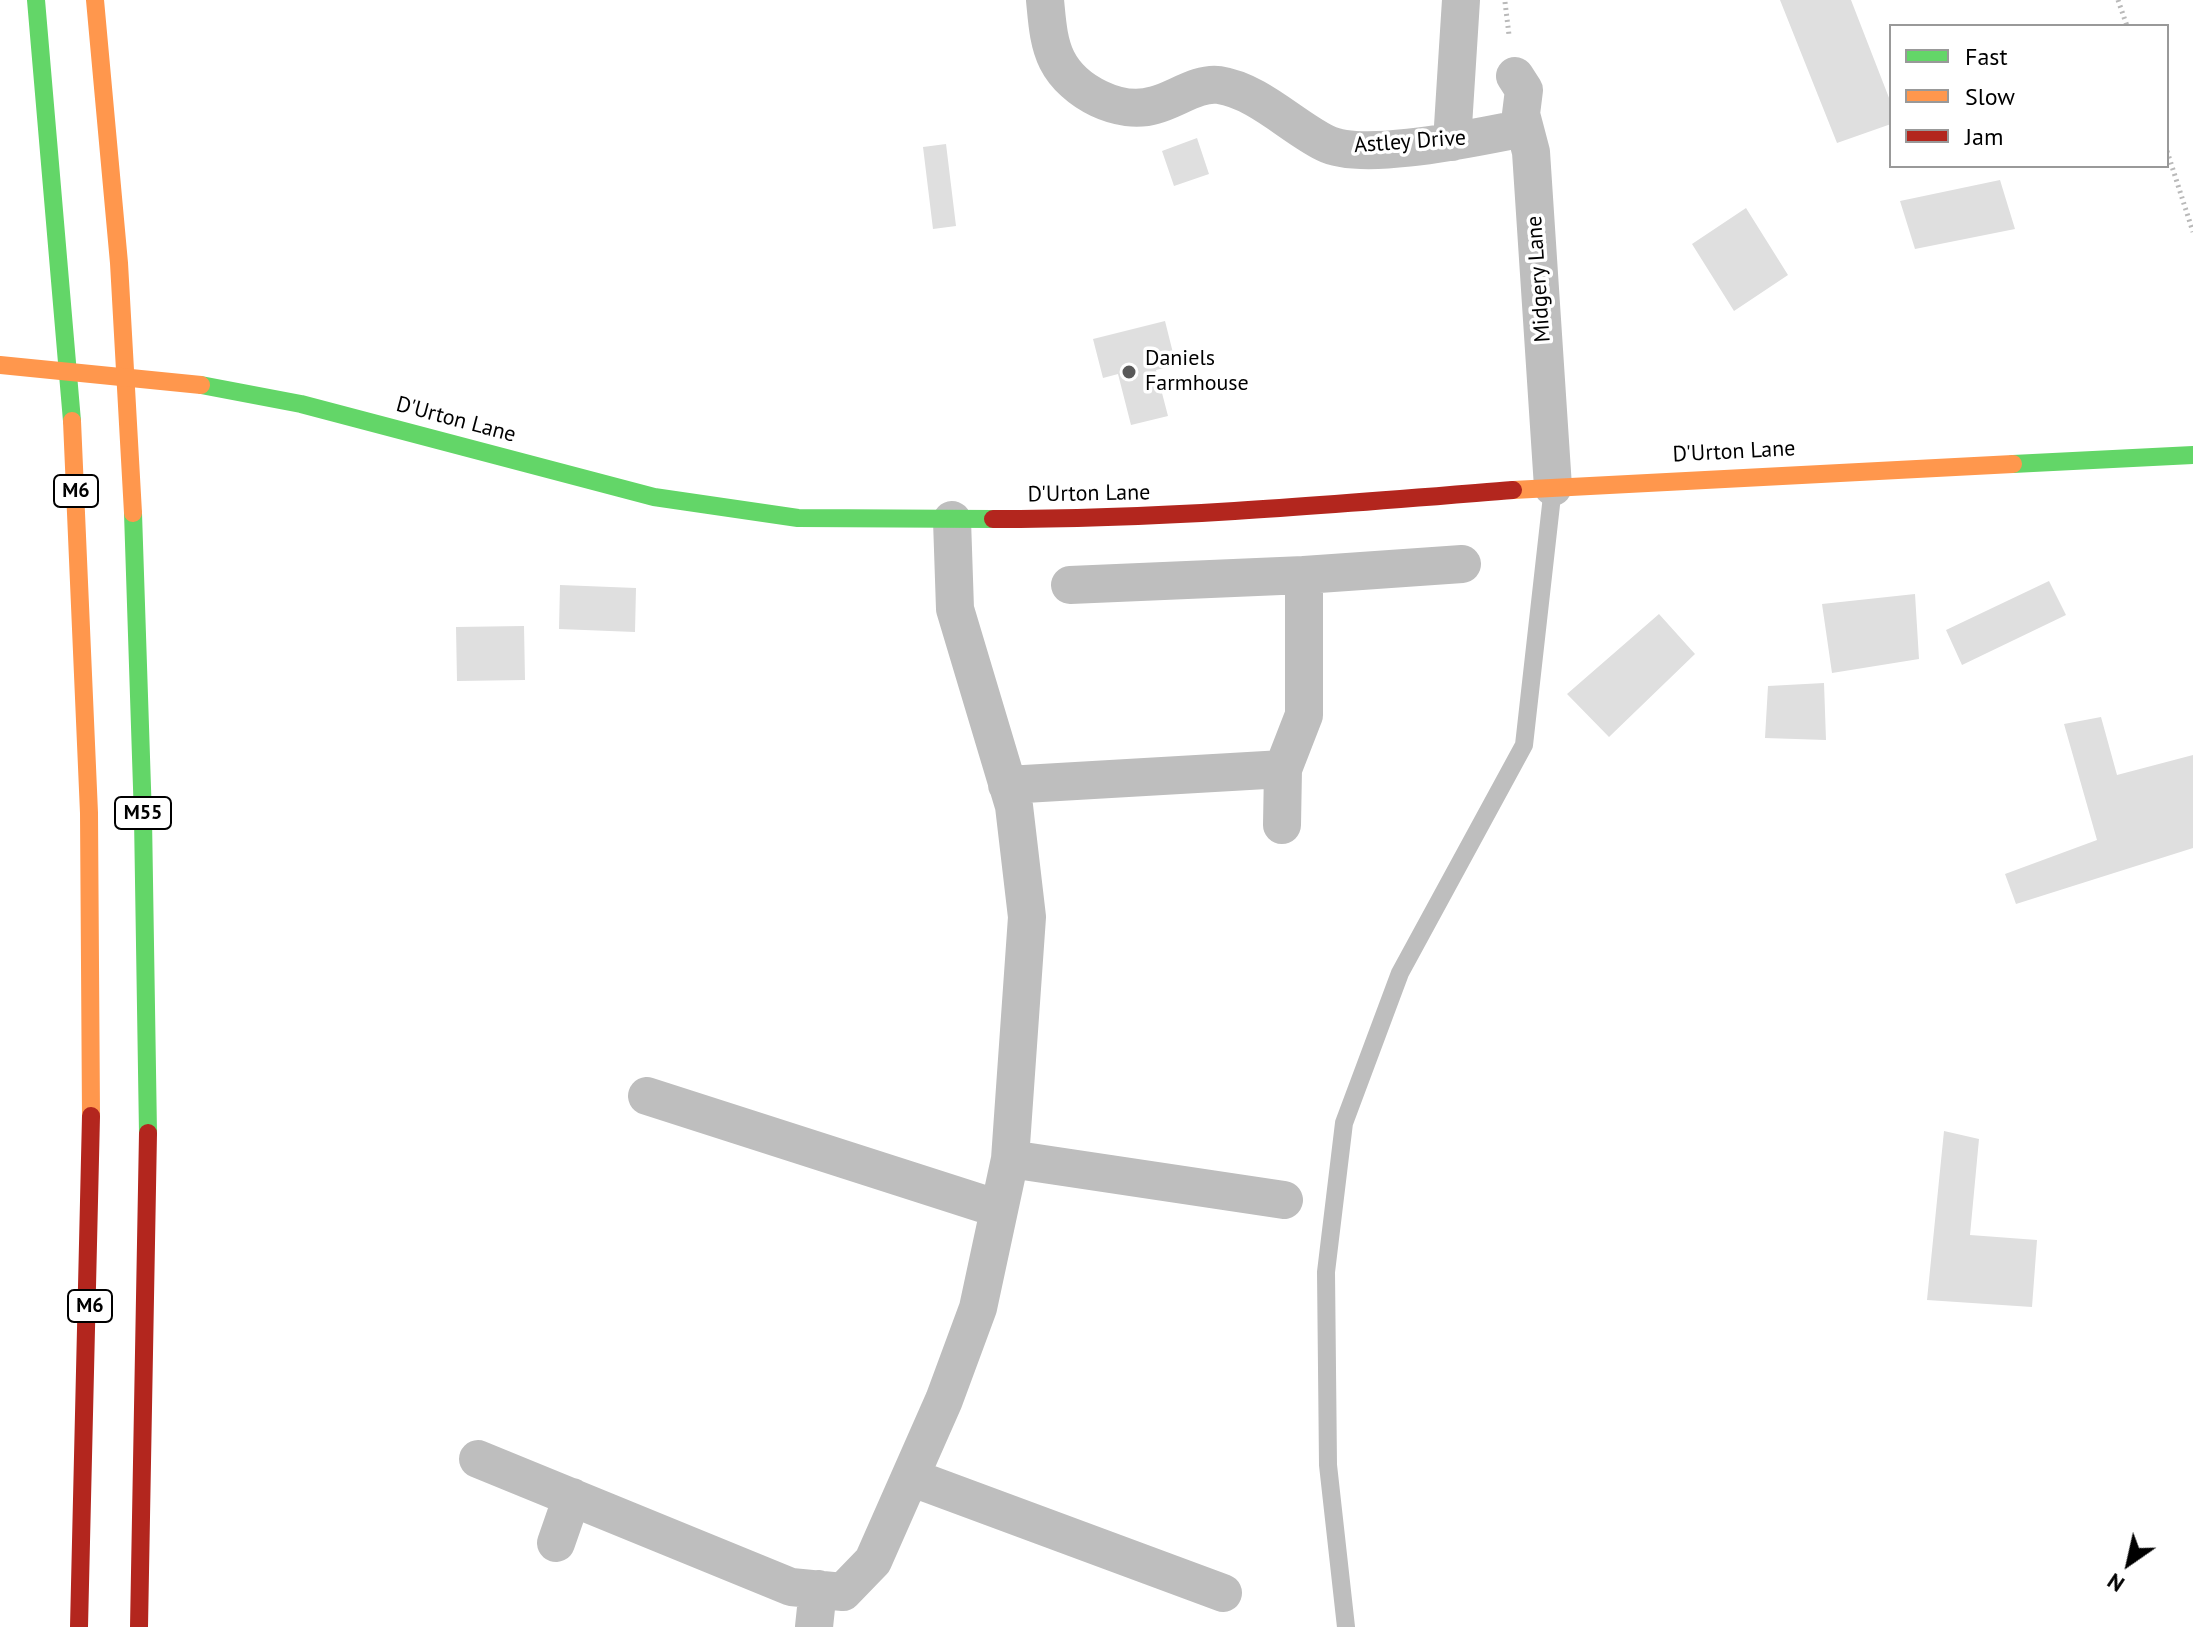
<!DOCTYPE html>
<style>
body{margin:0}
#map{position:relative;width:2193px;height:1627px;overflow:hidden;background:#fff;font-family:"PT Sans",sans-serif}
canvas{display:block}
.legend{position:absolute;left:1889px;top:24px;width:280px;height:144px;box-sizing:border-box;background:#fff;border:2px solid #999;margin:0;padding:10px 14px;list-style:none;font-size:24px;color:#000}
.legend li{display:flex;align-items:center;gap:16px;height:40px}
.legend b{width:40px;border:2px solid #999}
.north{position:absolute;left:2089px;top:1523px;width:80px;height:80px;-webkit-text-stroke:6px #fff;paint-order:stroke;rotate:214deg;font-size:22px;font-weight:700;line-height:32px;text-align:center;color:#000}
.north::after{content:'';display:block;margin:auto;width:28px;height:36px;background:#000;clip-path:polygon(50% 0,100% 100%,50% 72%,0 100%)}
</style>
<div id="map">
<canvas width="2193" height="1627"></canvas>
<ul class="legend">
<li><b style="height:10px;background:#63d668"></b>Fast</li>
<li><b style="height:10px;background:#ff974d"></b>Slow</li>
<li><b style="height:10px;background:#b3261e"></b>Jam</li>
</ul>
<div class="north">N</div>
</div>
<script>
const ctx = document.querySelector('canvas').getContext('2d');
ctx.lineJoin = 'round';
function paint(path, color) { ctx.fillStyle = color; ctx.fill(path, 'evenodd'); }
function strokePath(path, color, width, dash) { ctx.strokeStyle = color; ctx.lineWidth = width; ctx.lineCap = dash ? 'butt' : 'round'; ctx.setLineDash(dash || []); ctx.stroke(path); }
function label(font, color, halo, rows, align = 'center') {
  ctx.font = font + ' "PT Sans",sans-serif'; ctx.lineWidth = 7; ctx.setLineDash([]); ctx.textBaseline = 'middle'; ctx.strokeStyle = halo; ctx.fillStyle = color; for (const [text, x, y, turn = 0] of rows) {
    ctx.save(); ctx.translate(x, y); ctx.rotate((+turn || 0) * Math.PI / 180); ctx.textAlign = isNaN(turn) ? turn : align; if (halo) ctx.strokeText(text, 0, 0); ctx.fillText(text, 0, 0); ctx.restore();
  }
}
const building = new Path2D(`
 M1780 0H1851L1891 103V124L1837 143Z
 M1197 138 1209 174 1174 186 1162 151Z
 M946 144 956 226 933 229 923 147Z
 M2000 180 2015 229 1915 249 1900 201Z
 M1746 208 1788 275 1734 311 1692 244Z
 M1165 321 1176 365 1156 370 1168 416 1131 425 1118 374 1103 378 1093 339Z
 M2049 581 2066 615 1962 665 1946 630Z
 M560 585 636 588 635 632 559 629Z
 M1915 594 1919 659 1832 673 1822 604Z
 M1659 614 1695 654 1609 737 1567 694Z
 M524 626 525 680 457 681 456 627Z
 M1824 683 1826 740 1765 738 1768 686Z
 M2101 717 2117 775 2193 755V848L2016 904 2005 874 2097 840 2064 724Z
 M1944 1131 1979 1139 1970 1235 2037 1240 2032 1307 1927 1300Z`);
const path = new Path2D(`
 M2118 0 2127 26
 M1505 2 1509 35
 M2167 151 2193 232`);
const lane = new Path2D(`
 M1346 1627 1328 1465 1326 1272 1344 1123 1400 973 1524 745 1553 487`);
const street = new Path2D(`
 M1045 0C1047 20 1048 42 1057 60 1073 92 1120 116 1155 105 1175 100 1198 82 1219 85 1258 91 1291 126 1325 143 1363 163 1481 136 1524 128
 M1515 76 1524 90 1521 114 1531 152 1553 487
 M1452 142 1461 0
 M1304 575 1462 564
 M1070 585 1304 575V715L1283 769
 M1007 785 1283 769 1282 825
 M647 1096 999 1209
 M1010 1159 1284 1200
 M478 1459 791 1587 843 1592 873 1561 944 1400 978 1308 1010 1159 1027 917 1014 806 955 609 952 520
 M910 1477 1223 1593
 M556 1543 572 1497
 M814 1627 818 1589`);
const fast = new Path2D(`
 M36 0 72 421
 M201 385 301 404 654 497 798 518 993 519
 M2013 464 2193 455
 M133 513 143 818 148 1133`);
const slow = new Path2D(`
 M95 0 119 263 133 513
 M72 421 89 813 91 1116
 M1513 490 2013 464`);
const jam = new Path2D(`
 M993 519C1167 519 1339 504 1513 490
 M79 1627 91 1116
 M139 1627 148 1133`);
const slowBridge = new Path2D(`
 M0 365 201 385`);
const markers = [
 [1129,372,8,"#595959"]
];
const shields = [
 [76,491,44],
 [143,813,56],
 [90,1306,44]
];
const shieldNames = [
 ["M6",76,491],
 ["M55",143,813],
 ["M6",90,1306]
];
const streetNames = [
 ["Astley Drive",1410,142,-4],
 ["Midgery Lane",1539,279,-94],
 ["D'Urton Lane",456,420,15],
 ["D'Urton Lane",1734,452,-3],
 ["D'Urton Lane",1089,494,-1]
];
const poiNames = [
 ["Daniels",1145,359],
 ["Farmhouse",1145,384]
];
paint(building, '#dfdfdf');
strokePath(path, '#b9b9b9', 5, [2, 4]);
strokePath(lane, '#bebebe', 18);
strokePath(street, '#bebebe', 38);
strokePath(fast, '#63d668', 18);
strokePath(slow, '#ff974d', 18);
strokePath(jam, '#b3261e', 18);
strokePath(slowBridge, '#ff974d', 18);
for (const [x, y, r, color] of markers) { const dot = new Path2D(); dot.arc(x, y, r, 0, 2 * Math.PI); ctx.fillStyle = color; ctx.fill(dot); strokePath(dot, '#fff', 3); }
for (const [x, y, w] of shields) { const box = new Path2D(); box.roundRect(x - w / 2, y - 16, w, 32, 6); ctx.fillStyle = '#fff'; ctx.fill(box); strokePath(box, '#000', 2); }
label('bold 20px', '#000', null, shieldNames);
label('22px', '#000', '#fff', streetNames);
label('22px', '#000', '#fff', poiNames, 'left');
</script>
